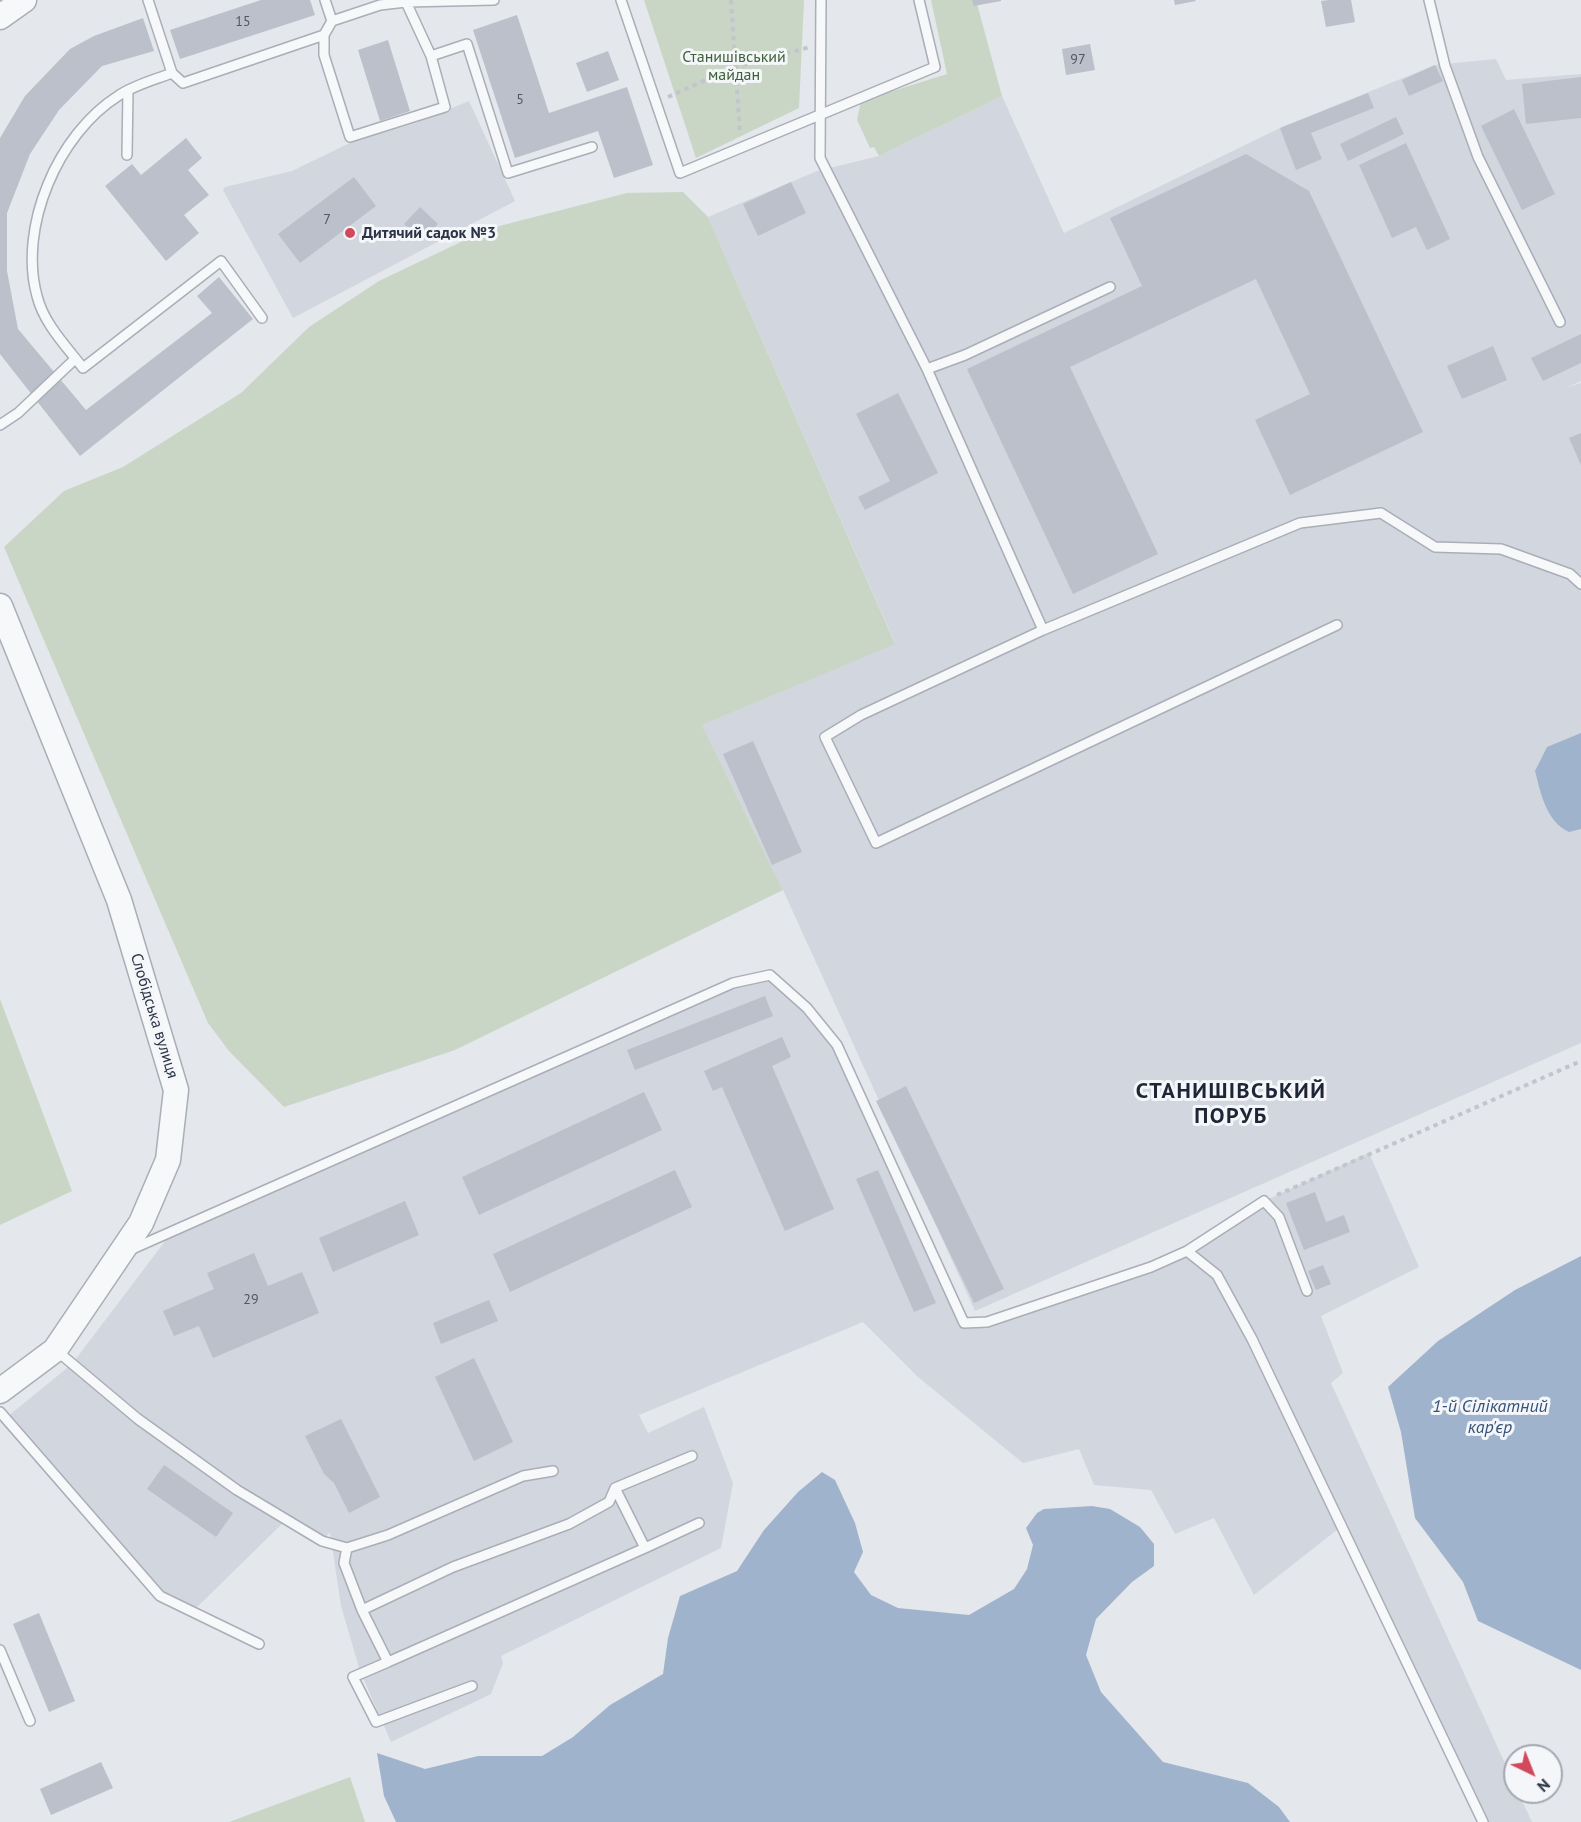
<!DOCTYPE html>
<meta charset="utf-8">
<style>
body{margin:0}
#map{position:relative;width:1581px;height:1822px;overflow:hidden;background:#e4e7ec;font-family:"PT Sans",sans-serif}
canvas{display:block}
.north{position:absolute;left:1503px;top:1744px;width:60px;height:60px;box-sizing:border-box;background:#f4f6f9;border:2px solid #a4a8b1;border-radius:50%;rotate:137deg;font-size:16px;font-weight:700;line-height:24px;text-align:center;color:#2b3445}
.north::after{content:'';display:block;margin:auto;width:21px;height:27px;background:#d1495b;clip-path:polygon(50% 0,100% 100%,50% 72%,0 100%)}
</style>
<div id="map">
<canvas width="1581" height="1822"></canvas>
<div class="north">N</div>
</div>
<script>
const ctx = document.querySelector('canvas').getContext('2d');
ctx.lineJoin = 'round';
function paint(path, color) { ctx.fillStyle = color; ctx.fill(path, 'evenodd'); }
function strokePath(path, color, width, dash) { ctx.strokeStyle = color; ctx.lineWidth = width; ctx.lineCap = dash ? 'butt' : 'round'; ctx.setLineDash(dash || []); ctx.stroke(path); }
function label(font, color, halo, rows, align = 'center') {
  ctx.font = font + ' "PT Sans",sans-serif'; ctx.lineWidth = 6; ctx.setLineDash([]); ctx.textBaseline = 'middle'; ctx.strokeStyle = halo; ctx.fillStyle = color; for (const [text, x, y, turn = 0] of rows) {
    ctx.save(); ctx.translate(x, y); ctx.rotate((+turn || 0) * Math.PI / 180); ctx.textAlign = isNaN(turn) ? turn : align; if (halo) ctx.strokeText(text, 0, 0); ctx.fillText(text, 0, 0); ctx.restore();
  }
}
const built = new Path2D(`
 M1496 59 1506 80 1581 74V381L1566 388 1581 383V1043L975 1311 783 890 702 725 895 643 708 217 817 171 879 156 1002 96 1064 233 1280 128 1435 65Z
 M469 101 515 201 293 318 223 190 225 187 292 171 354 141 413 124Z
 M770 975 837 1045 964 1323 987 1322 1151 1267 1264 1201 1369 1153 1419 1267 1321 1316 1343 1373 1331 1383 1515 1785V1792H1518L1532 1822H1482L1342 1526 1254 1595 1214 1518 1175 1534 1151 1490 1094 1485 1079 1449 1023 1463 918 1377 863 1322 639 1415 648 1433 704 1407 733 1483 721 1548 501 1656 503 1663 491 1694 391 1742 360 1671 341 1606 330 1532 322 1541 286 1520 192 1612 160 1596 7 1417 72 1364 172 1232 733 983Z`);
const green = new Path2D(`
 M644 0H804L799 108 696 158Z
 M931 0H976L1002 96 879 156 874 147 870 148 857 120 861 101 947 74Z
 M683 192 708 217 895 644 702 725 783 890 455 1050 284 1107 229 1051 208 1023 4 547 64 491 123 467 241 393 309 327 379 281 488 229 627 193Z
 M0 999 72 1191 0 1225Z
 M350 1777 365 1822H229Z`);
const water = new Path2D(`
 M1581 733V829L1569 832C1546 821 1541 794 1535 771L1547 747Z
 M1581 1256V1670L1478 1621 1463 1582 1415 1518 1401 1432 1388 1387 1438 1341 1515 1290Z
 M822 1472 835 1480 855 1523 863 1552 854 1572 871 1595 898 1608 969 1615 1014 1589 1027 1569 1033 1545 1026 1528 1037 1513 1044 1509 1092 1506 1110 1509 1140 1527 1154 1544V1566L1132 1582 1096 1619 1086 1655 1101 1692 1163 1762 1248 1783 1279 1807 1290 1822H396L384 1796 377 1753 425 1769 478 1756H542L573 1737 610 1705 663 1674 668 1638 680 1596 737 1571 764 1530 798 1492Z`);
const building = new Path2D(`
 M261 0H310L315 15 180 59 170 30Z
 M972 0H1001V1L974 6Z
 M1174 0H1195L1196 1 1175 5Z
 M1329 0H1351L1355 22 1326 27 1321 1Z
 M517 15 549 113 627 87 653 165 614 178 598 131 515 158 473 30Z
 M143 18 154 51 102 66 59 110 30 154 7 213V271L18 329 86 410 212 313 197 296 219 277 253 319 80 456 0 354V138L25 96 70 49 94 36Z
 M388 40 410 111 380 121 358 50Z
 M1090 44 1095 70 1066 75 1062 49Z
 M608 51 619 80 587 92 576 63Z
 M1435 65 1443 81 1409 96 1402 80Z
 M1581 77V118L1526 124 1522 84Z
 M1368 93 1374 108 1311 133 1322 159 1296 170 1280 128Z
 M1514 109 1555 194 1522 210 1481 126Z
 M1396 117 1404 134 1348 161 1340 144Z
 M186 138 202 158 188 170 209 195 184 215 199 233 166 261 105 186 132 164 141 175Z
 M1406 143 1450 239 1427 250 1416 227 1392 238 1359 165Z
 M1246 154 1309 191 1423 432 1290 495 1255 420 1310 394 1256 279 1070 367 1158 554 1073 594 967 369 1142 286 1110 218Z
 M354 177 376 206 300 263 278 234Z
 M791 182 806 213 758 236 743 204Z
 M420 207 438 224 422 241 404 224Z
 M1581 334V363L1543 381 1531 358Z
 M1493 346 1507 380 1462 399 1447 366Z
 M898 393 938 473 865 510 858 497 890 481 856 414Z
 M1581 433V465L1569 438Z
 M753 741 802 852 772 865 723 754Z
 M765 996 773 1016 635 1070 627 1050Z
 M782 1037 791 1057 772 1066 834 1209 785 1231 722 1087 713 1091 704 1071Z
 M906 1086 1004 1289 974 1303 876 1101Z
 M644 1092 662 1130 479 1215 462 1177Z
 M675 1170 692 1207 510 1292 493 1254Z
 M878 1170 936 1303 914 1312 856 1179Z
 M1315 1192 1326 1222 1344 1215 1350 1232 1304 1250 1286 1203Z
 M405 1201 419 1235 333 1272 319 1238Z
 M254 1253 268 1286 302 1272 319 1313 213 1358 199 1326 174 1336 163 1311 214 1289 207 1273Z
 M1323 1265 1331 1284 1316 1290 1308 1271Z
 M489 1300 498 1321 441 1344 433 1323Z
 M474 1358 513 1442 474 1461 435 1377Z
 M341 1419 380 1497 349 1513 334 1483 324 1474 305 1436Z
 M164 1465 233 1513 216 1537 147 1489Z
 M39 1613 75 1701 49 1712 13 1624Z
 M101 1762 113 1788 51 1815 40 1789Z`);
const path = new Path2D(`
 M731 0 740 134
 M668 97 735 67 810 47
 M1277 1195 1581 1061`);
const service = new Path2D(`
 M148 0 172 73 183 83 324 35
 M325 0 332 21
 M494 0 406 2 431 56 467 44 508 173 592 147
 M621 0 680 173 935 67 919 0
 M821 0 820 158 927 369 965 355 1110 287
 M1429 0 1445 66 1478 157 1560 322
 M406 2 380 5 332 21 324 35V55L350 137 445 107 431 56
 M172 73C154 80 134 85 118 96 58 134 18 227 37 296 44 324 66 346 83 368L221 261 262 318
 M127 155 128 90
 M927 369 1043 630 861 715 825 737 876 843 1337 625
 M0 425 18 413 75 359
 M1043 630 1300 523 1381 513 1435 547 1501 549 1570 574 1581 584
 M130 1250 733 983 770 975 807 1008 837 1045 964 1323 987 1322 1151 1267 1187 1251 1264 1201 1279 1217 1307 1291
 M1187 1251 1217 1275 1252 1339 1483 1822
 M57 1351 138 1419 237 1490 322 1541 347 1548 388 1535 523 1476 553 1471
 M0 1412 160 1596 259 1644
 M615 1488 645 1548 699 1523
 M347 1548 344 1563 362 1610 453 1567 569 1524 609 1502 615 1488 692 1456
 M362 1610 388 1662 645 1548
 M0 1650 30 1721
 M388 1662 353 1677 376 1722 472 1686`);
const tertiary = new Path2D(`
 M0 17 24 0
 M0 606 119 900 176 1090 168 1160 141 1223 55 1350 0 1391`);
const markers = [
 [350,233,6,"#d1495b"]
];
const numberNames = [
 ["15",243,22],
 ["97",1078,60],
 ["5",520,100],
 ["7",327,220],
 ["29",251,1300]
];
const parkNames = [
 ["Станишівський",734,57],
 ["майдан",734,75]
];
const poiNames = [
 ["Дитячий садок №3",362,233]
];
const streetNames = [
 ["Слобідська вулиця",154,1016,73]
];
const waterNames = [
 ["1-й Сілікатний",1490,1407],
 ["кар'єр",1490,1428]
];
const districtNames = [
 ["СТАНИШІВСЬКИЙ",1231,1092],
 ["ПОРУБ",1231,1117]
];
paint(built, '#d2d6de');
paint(green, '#c9d6c5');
paint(water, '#9fb4cc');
paint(building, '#bbc0ca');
strokePath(service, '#a9aeb7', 12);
strokePath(tertiary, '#a9aeb7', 27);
strokePath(path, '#c2c5cb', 4, [4.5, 4.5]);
strokePath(service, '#f7f8fa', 9);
strokePath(tertiary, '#f7f8fa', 24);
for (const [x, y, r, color] of markers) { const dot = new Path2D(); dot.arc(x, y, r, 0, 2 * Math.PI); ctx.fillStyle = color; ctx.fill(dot); strokePath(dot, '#f4f6f9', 2); }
label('14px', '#4f5766', null, numberNames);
label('16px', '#3f6138', '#f4f6f9', parkNames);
label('bold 16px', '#2b3445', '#f4f6f9', poiNames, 'left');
label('16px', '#2b3445', '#f4f6f9', streetNames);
label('italic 18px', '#34527a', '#f4f6f9', waterNames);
ctx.letterSpacing = '1.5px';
label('bold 22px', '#1d2536', '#f4f6f9', districtNames);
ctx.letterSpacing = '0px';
</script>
